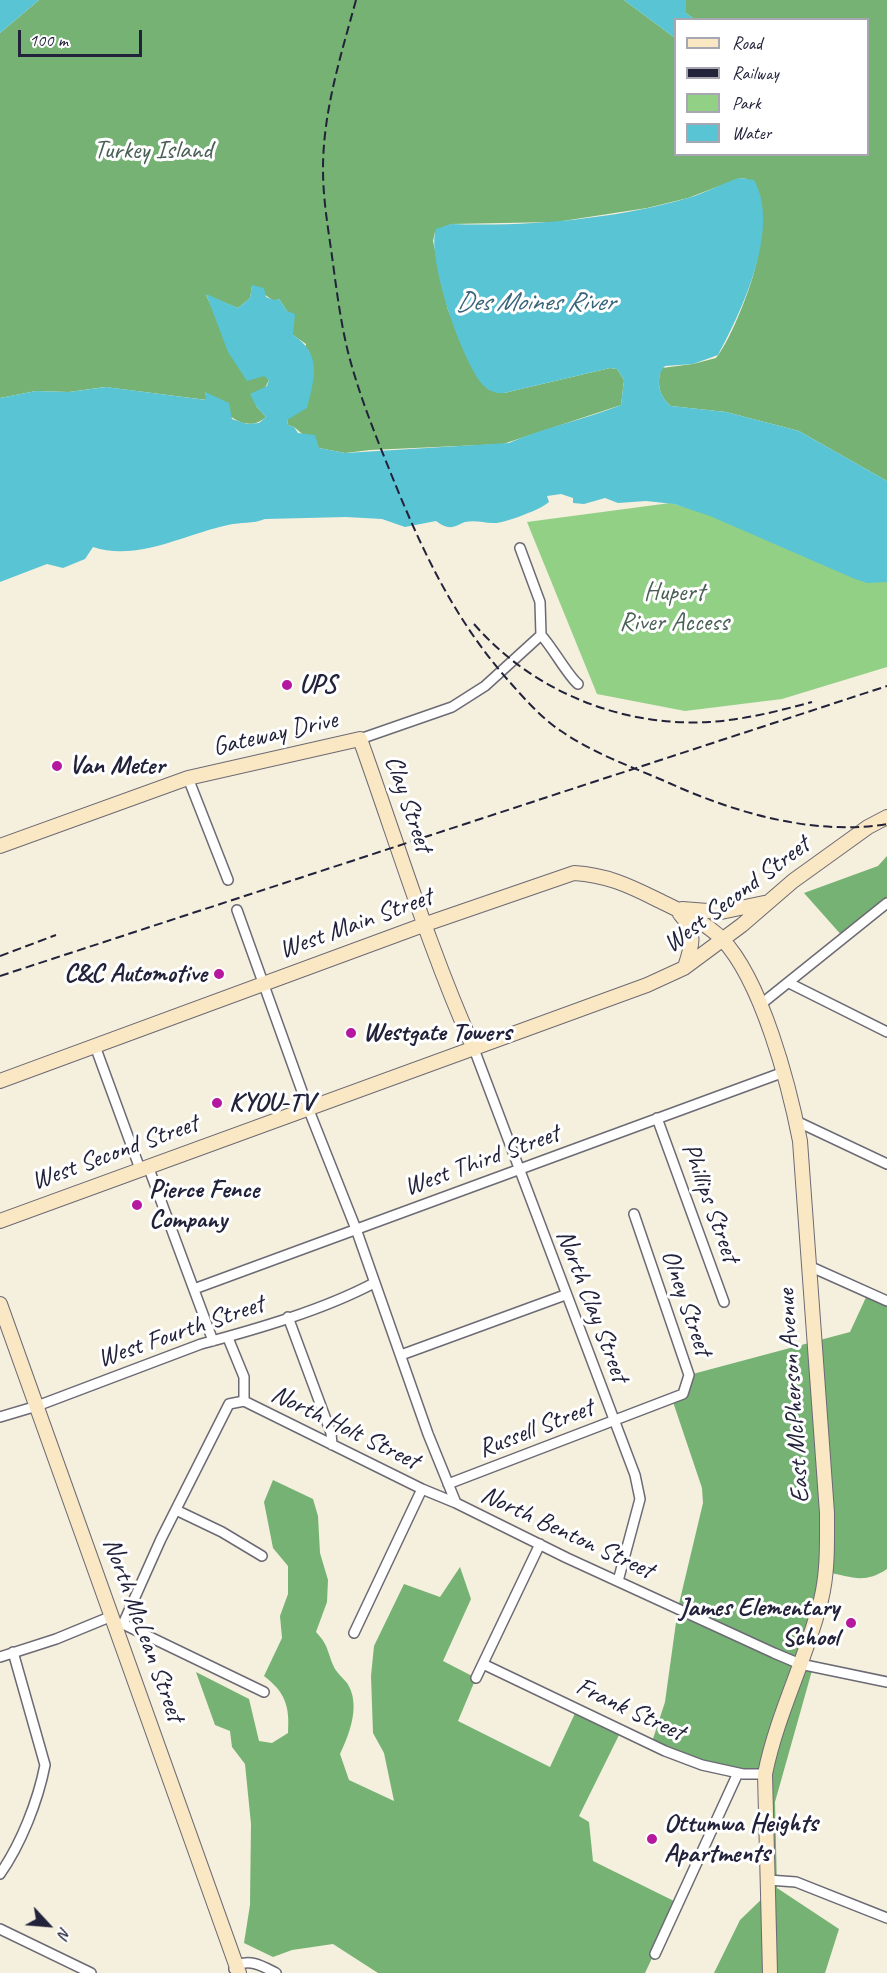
<!DOCTYPE html>
<style>
body{margin:0}
#map{position:relative;width:887px;height:1973px;overflow:hidden;background:#f5efdd;font-family:Caveat,sans-serif}
canvas{display:block}
.legend{position:absolute;left:674px;top:18px;width:195px;height:138px;box-sizing:border-box;background:#fff;border:2px solid #a7a7b1;margin:0;padding:8px 10px;list-style:none;font-size:18px;color:#22223b}
.legend li{display:flex;align-items:center;gap:12px;height:30px}
.legend b{width:30px;border:2px solid #a7a7b1}
.north{position:absolute;left:18px;top:1895px;width:60px;height:60px;-webkit-text-stroke:4px #fff;paint-order:stroke;rotate:116deg;font-size:16px;font-weight:700;line-height:24px;text-align:center;color:#22223b}
.north::after{content:'';display:block;margin:auto;width:21px;height:27px;background:#22223b;clip-path:polygon(50% 0,100% 100%,50% 72%,0 100%)}
.scale{position:absolute;left:18px;top:30px;width:124px;height:27px;box-sizing:border-box;border:3px solid #22223b;border-top:0;padding-left:8px;font-size:18px;line-height:21px;white-space:nowrap;color:#22223b;-webkit-text-stroke:4px #fff;paint-order:stroke}
</style>
<div id="map">
<canvas width="887" height="1973"></canvas>
<ul class="legend">
<li><b style="height:8px;background:#fae7c3"></b>Road</li>
<li><b style="height:8px;background:#22223b"></b>Railway</li>
<li><b style="height:16px;background:#92d086"></b>Park</li>
<li><b style="height:16px;background:#59c4d4"></b>Water</li>
</ul>
<div class="north">N</div>
<div class="scale">100 m</div>
</div>
<script>
const ctx = document.querySelector('canvas').getContext('2d');
ctx.lineJoin = 'round';
function paint(path, color) { ctx.fillStyle = color; ctx.fill(path, 'evenodd'); }
function strokePath(path, color, width, dash) { ctx.strokeStyle = color; ctx.lineWidth = width; ctx.lineCap = dash ? 'butt' : 'round'; ctx.setLineDash(dash || []); ctx.stroke(path); }
function label(font, color, halo, rows, align = 'center') {
  ctx.font = font + ' Caveat,sans-serif'; ctx.lineWidth = 6; ctx.setLineDash([]); ctx.textBaseline = 'middle'; ctx.strokeStyle = halo; ctx.fillStyle = color; for (const [text, x, y, turn = 0] of rows) {
    ctx.save(); ctx.translate(x, y); ctx.rotate((+turn || 0) * Math.PI / 180); ctx.textAlign = isNaN(turn) ? turn : align; if (halo) ctx.strokeText(text, 0, 0); ctx.fillText(text, 0, 0); ctx.restore();
  }
}
const green = new Path2D(`
 M670 503 785 535 887 580V667L782 699 685 711 597 694 527 522Z`);
const forest = new Path2D(`
 M39 0H624L675 38 676 154H868V20L694 19 686 13V0H887V481L799 431 726 412 671 406C659 397 656 381 662 368L693 364 716 358C731 340 756 277 758 253 760 233 750 200 747 179L740 178 688 198 647 208 556 222 451 224 435 232 433 241 448 310 474 370 488 389 504 393 610 368 617 369 624 380 621 405 503 444 370 450 345 453 319 448 294 427 288 425 287 419 306 344 293 335 287 311 279 299 274 301 252 286 250 298 238 308 206 295 217 319 269 380 256 406 266 417C243 437 221 408 205 392L207 400 105 387 69 392 36 391 0 398V33Z
 M887 856V903L844 938 804 893 878 866Z
 M868 1293 887 1301V1569C863 1585 851 1576 826 1572L800 1663 813 1667 775 1802 777 1888 839 1929 825 1973H714L740 1920 768 1893 765 1775 743 1774 651 1745 665 1702 678 1608 703 1503 702 1488 672 1399 683 1393 689 1375 850 1332Z
 M273 1480 313 1499 318 1516 320 1553 328 1580 327 1602 316 1632C330 1647 327 1653 335 1669 338 1674 343 1678 347 1683 361 1704 350 1733 340 1754L349 1780 394 1801 384 1753 373 1733 371 1676 374 1646 404 1584 440 1597 460 1567 471 1599 443 1661 476 1678 458 1721 550 1767 577 1709 621 1731 579 1816 589 1822 593 1861 678 1903 645 1973H378L333 1944 292 1950 273 1957 244 1943 250 1905 251 1824 245 1764 232 1747 230 1731 215 1725 196 1672 249 1699 259 1741 272 1743 288 1733C290 1706 285 1692 264 1676L282 1638 280 1616 288 1594V1566L273 1548 264 1502Z`);
const water = new Path2D(`
 M0 0H39L0 33Z
 M624 0H686V13L694 19 676 20 675 38Z
 M740 178 754 180C781 228 742 311 718 355L693 364 665 366C654 377 659 397 671 406L726 412 799 431 887 481V582L867 583 855 579 710 516 674 504 646 501 618 503 605 498 584 504 573 503V498L561 494 547 496 549 502C542 509 503 524 493 523 483 523 476 520 465 522 459 524 455 528 448 527 443 526 439 523 436 521L405 527 382 519 346 517 265 519C253 524 241 522 228 525 185 534 137 562 93 547L85 559 63 568 47 564 0 582V398L36 391 69 392 106 387 206 400 205 392 229 403 232 419 247 424 259 423 266 417 256 406 250 394 267 386 269 380 264 376 247 381 228 352 206 294 238 308 250 298 252 285 264 288 266 297 274 300 279 299 287 311 295 314 293 335C322 354 315 377 307 408L287 420 288 425 294 427 298 433 315 435 319 448 345 453 509 443C544 427 584 420 621 405L624 380 617 369 610 368 504 393C497 394 488 391 483 385 462 362 426 257 436 229L451 224C524 227 617 219 688 198 706 193 722 183 740 178Z`);
const street = new Path2D(`
 M520 548 540 602 541 635
 M541 635C553 648 568 676 578 684
 M360 739 452 707 485 686 541 635
 M188 778 228 880
 M237 910 308 1108 356 1229 428 1434 456 1503 567 1558 774 1653 800 1664 887 1682
 M789 983 887 1032
 M760 1005 887 903
 M95 1046 140 1169
 M474 1049 635 1475 640 1499 618 1581
 M657 1118 724 1302
 M796 1121 887 1164
 M148 1166 213 1341
 M809 1266 887 1301
 M194 1289 784 1072
 M288 1317 331 1433 332 1445
 M228 1338 244 1377V1401
 M401 1355 565 1295
 M244 1401 422 1489 456 1503
 M0 1417 37 1406 201 1344C257 1329 323 1310 374 1283
 M448 1484 683 1394 689 1375 634 1214
 M176 1510 222 1532 262 1556
 M123 1624 161 1539 229 1404 244 1401
 M123 1624 264 1692
 M354 1633 422 1489
 M0 1657 56 1639 112 1616
 M483 1664 665 1751 702 1765 743 1774H765
 M476 1678 540 1544
 M0 1874C21 1844 38 1801 45 1765L13 1652
 M768 1880 796 1882 887 1918
 M0 1929 91 1973
 M655 1954 738 1773
 M234 1969 236 1965C252 1959 262 1966 276 1973`);
const secondary = new Path2D(`
 M0 846 188 778 360 739C397 842 429 949 474 1049
 M682 909 721 912 764 903
 M680 914C697 932 692 946 685 967
 M0 1081 426 924 574 873C606 875 628 885 656 899 678 910 704 921 722 939 762 981 789 1085 800 1141L827 1513C827 1542 828 1572 821 1600 806 1660 777 1714 765 1774L770 1973
 M0 1221 647 985 684 968 742 925 793 881 868 827 887 817
 M0 1304 239 1973`);
const rail = new Path2D(`
 M356 0C341 55 323 111 323 169 323 196 327 222 331 249 336 285 340 321 349 356 361 401 379 444 396 486 425 557 457 622 507 679 523 697 541 718 561 731 594 754 633 767 669 783 735 813 815 836 887 824
 M474 624C532 691 621 727 709 722 743 720 779 711 812 702
 M0 956 56 935
 M0 976 887 686`);
const markers = [
 [287,685,6,"#b5179e"],
 [57,766,6,"#b5179e"],
 [219,974,6,"#b5179e"],
 [351,1033,6,"#b5179e"],
 [217,1103,6,"#b5179e"],
 [137,1205,6,"#b5179e"],
 [851,1623,6,"#b5179e"],
 [652,1839,6,"#b5179e"]
];
const parkNames = [
 ["Turkey Island",153,151],
 ["Hupert",674,593],
 ["River Access",674,623]
];
const poiNames = [
 ["UPS",299,685],
 ["Van Meter",69,766],
 ["C&C Automotive",207,974,"right"],
 ["Westgate Towers",363,1033],
 ["KYOU-TV",229,1103],
 ["Pierce Fence",149,1190],
 ["Company",149,1220],
 ["James Elementary",839,1608,"right"],
 ["School",839,1638,"right"],
 ["Ottumwa Heights",664,1824],
 ["Apartments",664,1854]
];
const streetNames = [
 ["Gateway Drive",275,734,-13],
 ["Clay Street",408,804,71],
 ["West Second Street",737,895,-37],
 ["West Main Street",356,924,-20],
 ["West Second Street",115,1153,-20],
 ["West Third Street",482,1161,-20],
 ["Phillips Street",710,1203,70],
 ["Olney Street",686,1303,71],
 ["North Clay Street",592,1306,69],
 ["West Fourth Street",181,1332,-19],
 ["East McPherson Avenue",794,1396,-94],
 ["North Holt Street",345,1428,26],
 ["Russell Street",536,1429,-21],
 ["North Benton Street",567,1533,25],
 ["North McLean Street",143,1630,70],
 ["Frank Street",630,1710,25]
];
const waterNames = [
 ["Des Moines River",535,303]
];
paint(green, '#92d086');
paint(forest, '#75b273');
paint(water, '#59c4d4');
strokePath(street, '#6c6a74', 12);
strokePath(secondary, '#6c6a74', 16);
strokePath(street, '#fff', 9);
strokePath(secondary, '#fae7c3', 14);
strokePath(rail, '#22223b', 2, [9, 4.5]);
for (const [x, y, r, color] of markers) { const dot = new Path2D(); dot.arc(x, y, r, 0, 2 * Math.PI); ctx.fillStyle = color; ctx.fill(dot); strokePath(dot, '#fff', 2); }
label('26px', '#495f55', '#fff', parkNames);
label('bold 26px', '#22223b', '#fff', poiNames, 'left');
label('26px', '#22223b', '#fff', streetNames);
label('italic 27px', '#386378', '#fff', waterNames);
</script>
